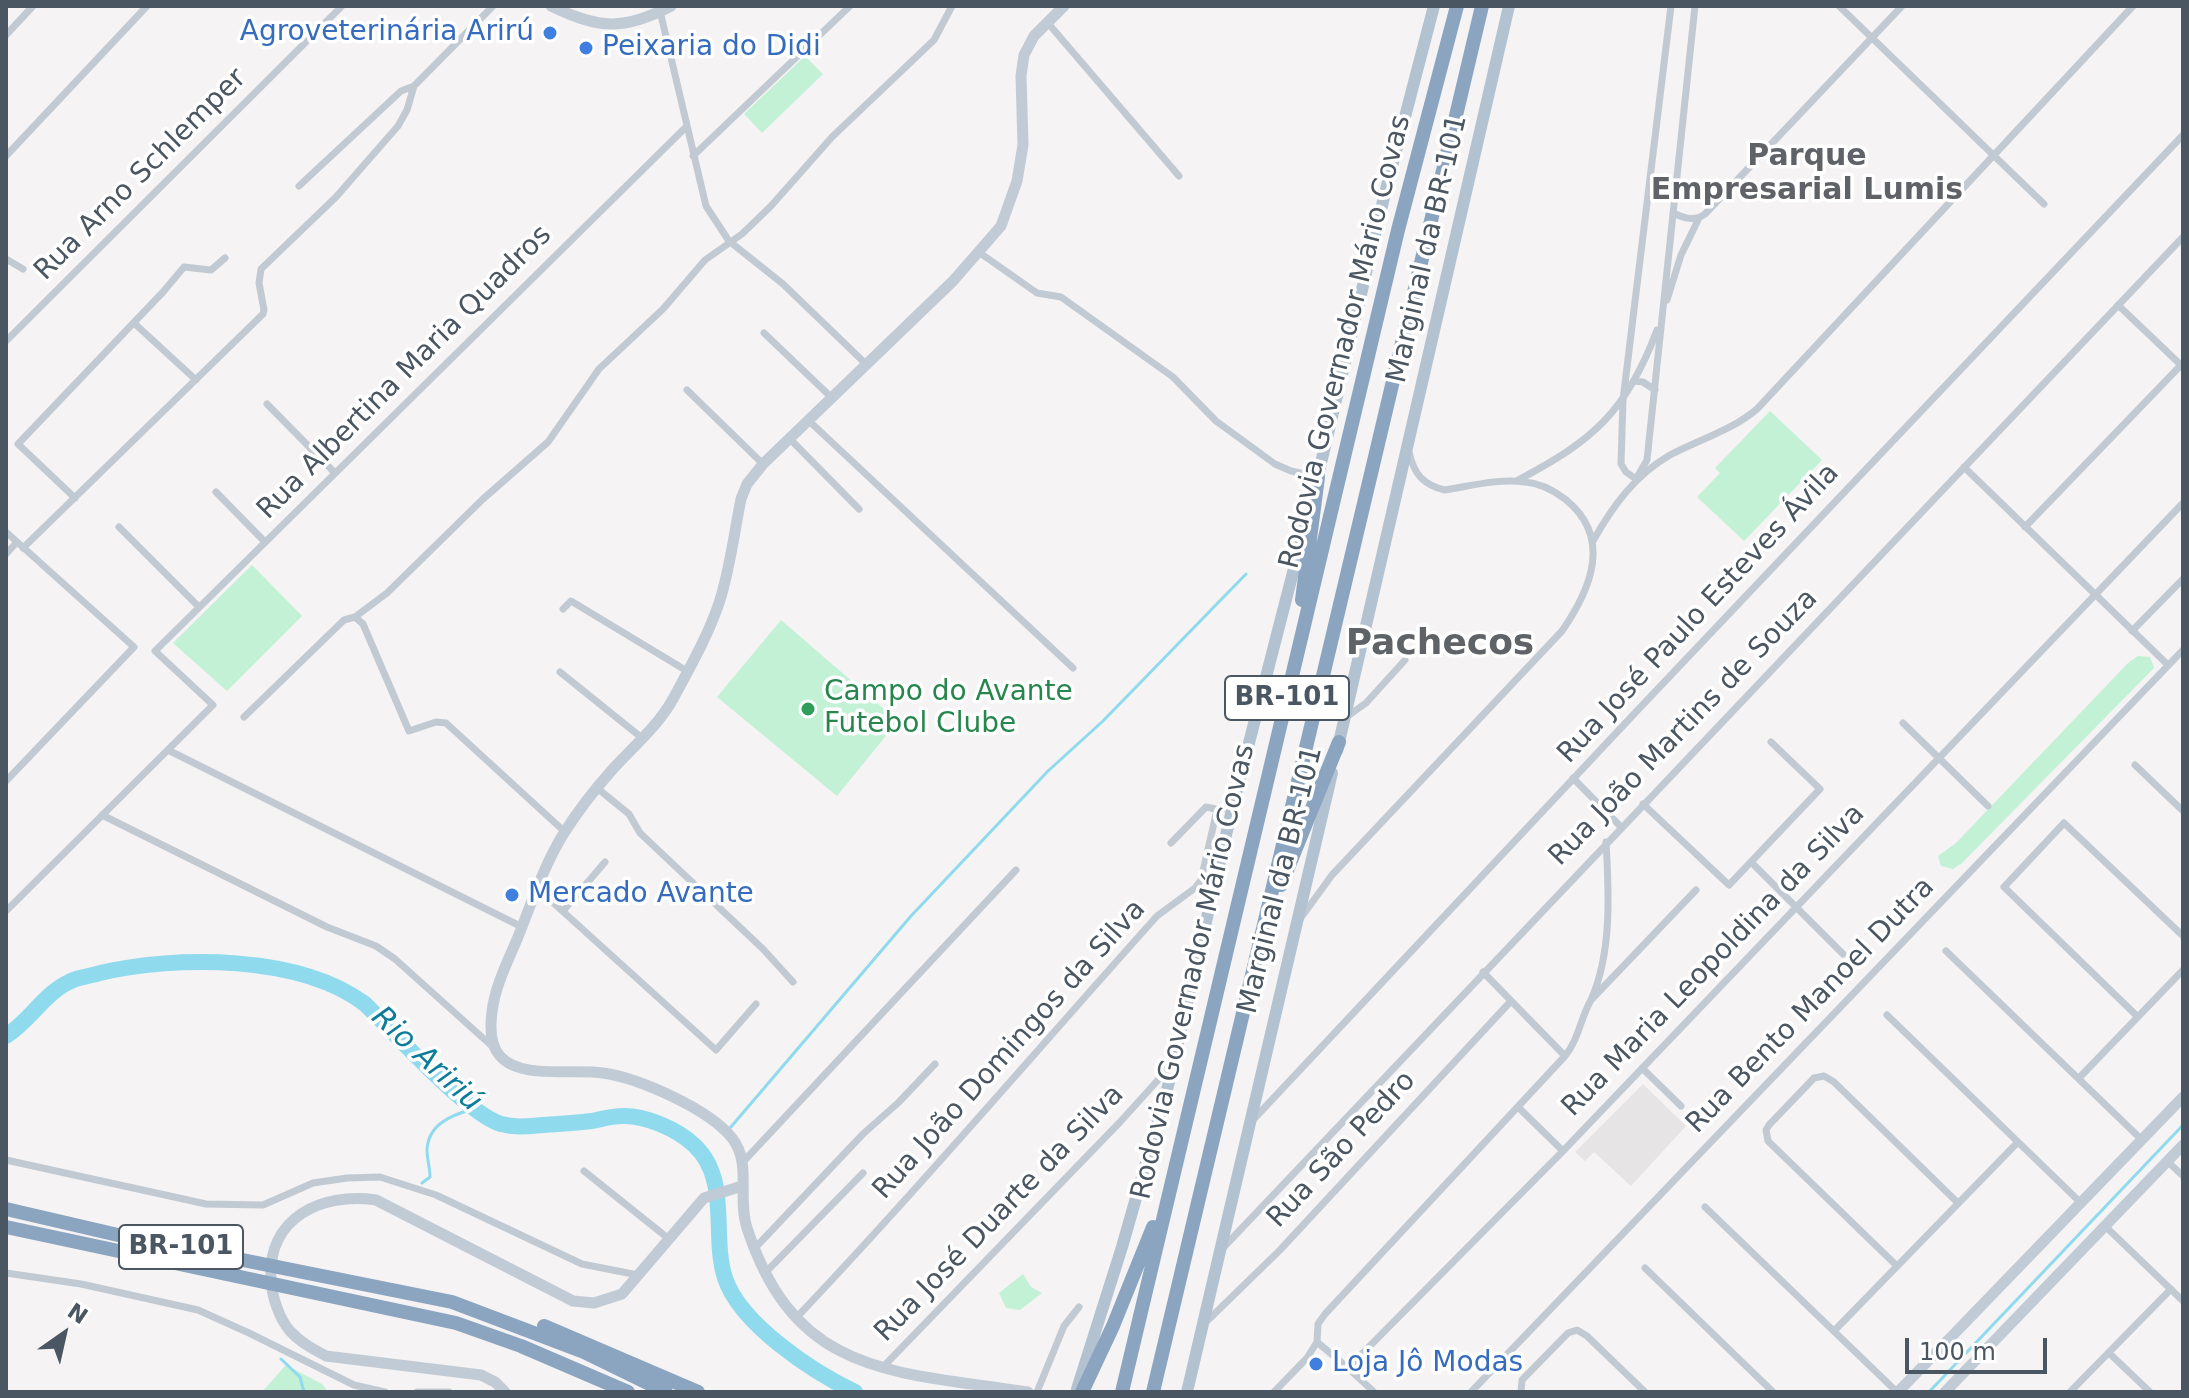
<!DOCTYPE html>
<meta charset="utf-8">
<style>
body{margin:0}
#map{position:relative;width:2189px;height:1398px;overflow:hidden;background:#f5f3f3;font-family:"DejaVu Sans",sans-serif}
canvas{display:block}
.frame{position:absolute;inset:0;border:8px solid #4a5661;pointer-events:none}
.north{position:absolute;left:24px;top:1294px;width:80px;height:80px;-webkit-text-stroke:6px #fff;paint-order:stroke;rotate:34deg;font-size:22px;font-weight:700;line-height:32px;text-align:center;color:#4a5661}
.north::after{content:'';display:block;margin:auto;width:28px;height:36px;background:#4a5661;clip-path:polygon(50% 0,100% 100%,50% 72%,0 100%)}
.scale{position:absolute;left:1905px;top:1338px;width:142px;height:36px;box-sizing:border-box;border:4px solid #4a5661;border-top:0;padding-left:10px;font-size:24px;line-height:28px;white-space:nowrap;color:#4a5661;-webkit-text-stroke:6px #fff;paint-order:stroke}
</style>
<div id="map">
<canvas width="2189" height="1398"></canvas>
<div class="frame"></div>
<div class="north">N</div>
<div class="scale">100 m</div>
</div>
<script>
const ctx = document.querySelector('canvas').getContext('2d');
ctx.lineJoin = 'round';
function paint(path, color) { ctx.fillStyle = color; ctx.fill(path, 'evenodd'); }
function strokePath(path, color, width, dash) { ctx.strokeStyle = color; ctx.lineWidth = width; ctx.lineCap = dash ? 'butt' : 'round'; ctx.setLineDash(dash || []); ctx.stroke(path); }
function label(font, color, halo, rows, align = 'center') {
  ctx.font = font + ' "DejaVu Sans",sans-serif'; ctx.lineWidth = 7; ctx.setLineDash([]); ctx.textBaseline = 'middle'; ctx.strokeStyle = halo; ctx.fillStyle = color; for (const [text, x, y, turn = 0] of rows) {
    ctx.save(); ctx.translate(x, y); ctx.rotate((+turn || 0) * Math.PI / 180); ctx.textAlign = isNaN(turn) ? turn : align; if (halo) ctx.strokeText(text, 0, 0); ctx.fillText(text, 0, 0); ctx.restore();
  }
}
const education = new Path2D(`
 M1643 1084 1686 1126 1631 1186 1594 1152 1585 1161 1575 1152Z`);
const green = new Path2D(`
 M805 56 823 74 762 133 744 114Z
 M1770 411 1822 460 1744 541 1697 497 1720 473 1715 468Z
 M252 565 302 616 227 691 173 643Z
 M781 620 898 721 837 796 717 697Z
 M2138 656 2150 657 2154 668 1962 863 1953 869 1941 866 1938 856 1956 843 2128 663Z
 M1023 1274 1031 1287 1042 1293 1020 1310 1006 1308 999 1293Z
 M286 1365 322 1384 328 1392H262Z`);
const stream = new Path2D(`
 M730 1128 911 916 1048 771 1103 721 1246 574
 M422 1183 430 1177C430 1168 427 1159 427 1150 428 1124 452 1115 473 1109
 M281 1359 300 1377 304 1392
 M1929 1392 2183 1125`);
const river = new Path2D(`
 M6 1036C30 1021 44 993 71 981 79 977 91 976 100 973 177 955 300 955 365 1004 394 1032 467 1114 501 1124 516 1128 529 1126 543 1125 560 1124 576 1123 592 1121 602 1119 612 1116 622 1116 645 1115 677 1129 694 1145 731 1179 711 1235 725 1278 740 1324 813 1372 855 1392`);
const street = new Path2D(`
 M1671 6 1623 400 1621 464 1626 472 1636 479 1647 460 1695 6
 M1839 6 2044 204
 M660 11 706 206 729 241 783 284 867 365
 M1047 22 1179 176
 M6 35 33 6
 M6 156 147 6
 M693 156 850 6
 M299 186 401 91 414 86
 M1673 213C1684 218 1694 222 1705 214L1902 6
 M980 253 1037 293 1061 297 1173 377 1216 421 1275 464 1291 471 1318 477
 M6 259 23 269
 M1667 300 1681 255 1699 218
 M2118 305 2183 367
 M134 323 196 380
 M764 333 832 398
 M6 341 342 6
 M1634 381 1643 382 1655 390
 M687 390 763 464
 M267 404 335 473
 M808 420 1073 668
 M789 438 859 509
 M1964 467 2168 665
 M1518 480C1593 441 1627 411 1657 330
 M216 492 265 542
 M75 498 18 444 163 292 184 267 211 270 225 258
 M119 527 199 607
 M2025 527 2183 363
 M6 532 134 647 6 781
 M1593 541C1612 507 1635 475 1670 455 1700 439 1731 431 1757 409L2133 6
 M23 548 263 314 264 310 259 283 261 269 336 197 398 126 407 110 414 86 493 6
 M6 554 17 542
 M563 609 571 601 687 671
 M355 617 387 593 483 499 548 442 599 369 663 309 705 260 742 234 771 206 832 137 934 40 952 6
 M2132 631 2183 579
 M560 672 642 738
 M244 717 344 620 355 617 363 624 409 731 436 722 446 723 565 832
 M1345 718 1366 703 1405 660
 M1903 723 1988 806
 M168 750 522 927
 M2135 765 2183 811
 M1573 778 1621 827
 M597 788 629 814 640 833 763 949 793 982
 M1643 804 1729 885 1820 789 1771 742
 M102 815 327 927 376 946 395 959 493 1047
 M1606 842C1609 893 1612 953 1591 1000L1696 890
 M1171 843 1206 807 1220 810
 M1751 862 1843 954
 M537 888 716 1050 756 1004
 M7 910 213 705 155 651 687 126
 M563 911 605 862
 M1300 919 1332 875 1562 631C1591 589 1613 537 1565 499 1553 490 1539 483 1525 482 1500 478 1470 486 1445 490 1423 485 1414 474 1409 452
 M1946 951 2142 1140
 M1483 972 1565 1056
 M1887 1015 2081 1203
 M2138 1017 2004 887 2064 823 2183 936
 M1642 1068 1681 1106
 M2079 1078 2183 970
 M1518 1107 1563 1151
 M1252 1121 1634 714 2183 135
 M6 1160 206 1204 263 1205 313 1183 347 1178 380 1177 436 1195 582 1264 638 1275
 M2167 1161 2183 1176
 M743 1162 1016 870
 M584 1171 669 1239
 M1705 1207 1897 1392
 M2105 1226 2183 1301
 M755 1248 863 1134 899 1102 935 1064
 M1223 1248 2183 237
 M1897 1266 1768 1141 1766 1130 1769 1125 1814 1078 1824 1076 1834 1082 1958 1203
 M1645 1268 1773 1392
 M6 1273 81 1284 198 1310 249 1333 354 1385 385 1392
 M765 1273 863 1173
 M797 1317C921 1186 1037 1050 1157 916L1195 888 1201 880 1216 814 1220 810 1233 805
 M1204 1324 1280 1250 1511 1001
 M1834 1331 2018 1142
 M1317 1342 1318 1324 1325 1314 1565 1056C1579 1039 1580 1019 1591 1000
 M2109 1353 2150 1392
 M882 1368 1121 1121 1158 1080 1171 1058
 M1348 1368 1374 1392
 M417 1392H449
 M1037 1392 1064 1326 1079 1307
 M1274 1392 1307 1358 1317 1342 1348 1368 1563 1151 2183 503
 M1471 1392 2183 650
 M1521 1392 1522 1380 1568 1333 1577 1330 1587 1336 1645 1392
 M2070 1392 2171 1289`);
const secondary = new Path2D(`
 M551 6C599 29 623 31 671 6
 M505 1392 495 1382 481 1375 326 1356C313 1349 300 1342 290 1331 279 1318 272 1297 271 1280 267 1218 321 1192 376 1200L573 1301 594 1303 622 1294 704 1198 742 1186
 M1028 1392C895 1371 796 1378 747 1228 737 1198 752 1163 732 1138 709 1109 639 1078 603 1073 573 1068 521 1080 500 1056 490 1045 490 1027 492 1012 495 986 508 961 518 937 532 902 544 865 564 833 578 811 595 789 612 770 633 747 658 726 673 699 689 669 708 636 719 603 730 570 734 533 741 499L747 484 763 464 953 281 1001 226 1017 181 1023 145 1021 76 1024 55 1034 36 1064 6
 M1898 1392 2183 1097
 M1945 1392 2183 1145`);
const primary = new Path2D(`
 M1316 484 1384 197 1434 6
 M1337 751 1509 6
 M1077 1389 1122 1247 1168 1086 1233 805 1307 518
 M1187 1392 1332 773`);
const highway = new Path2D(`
 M1302 600 1318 477
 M1281 885 1339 742
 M6 1209 118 1235 452 1302 584 1352 666 1392
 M6 1227 456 1323 521 1346 628 1392
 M544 1326 698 1392
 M1082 1392 1113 1326 1153 1227
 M1122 1392 1398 230 1457 6
 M1153 1392 1482 6`);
const markers = [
 [550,33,8,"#3f7fe0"],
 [586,48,8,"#3f7fe0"],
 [808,709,8,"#2e9e5b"],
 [512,895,8,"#3f7fe0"],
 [1316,1364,8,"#3f7fe0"]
];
const shields = [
 [1287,698,124],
 [181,1247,124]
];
const shieldNames = [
 ["BR-101",1287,698],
 ["BR-101",181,1247]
];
const shopNames = [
 ["Agroveterinária Arirú",534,33,"right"],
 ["Peixaria do Didi",602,48],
 ["Mercado Avante",528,895],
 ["Loja Jô Modas",1332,1364]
];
const streetNames = [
 ["Rua Arno Schlemper",141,175,-45],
 ["Marginal da BR-101",1428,249,-77],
 ["Rodovia Governador Mário Covas",1346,342,-76],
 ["Rua Albertina Maria Quadros",405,373,-45],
 ["Rua José Paulo Esteves Ávila",1699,614,-47],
 ["Rua João Martins de Souza",1684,728,-46],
 ["Marginal da BR-101",1281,880,-76],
 ["Rua Maria Leopoldina da Silva",1714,961,-46],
 ["Rodovia Governador Mário Covas",1194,972,-77],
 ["Rua Bento Manoel Dutra",1811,1006,-46],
 ["Rua João Domingos da Silva",1010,1050,-48],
 ["Rua São Pedro",1342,1150,-47],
 ["Rua José Duarte da Silva",1000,1214,-46]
];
const leisureNames = [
 ["Campo do Avante",824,693],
 ["Futebol Clube",824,725]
];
const neighbourhoodNames = [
 ["Parque",1807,157],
 ["Empresarial Lumis",1807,191]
];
const waterNames = [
 ["Rio Aririú",426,1060,43]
];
const districtNames = [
 ["Pachecos",1440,645]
];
paint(education, '#e6e4e5');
paint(green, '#c3f1d5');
strokePath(stream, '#90daee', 3);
strokePath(river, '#90daee', 16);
strokePath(street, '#c1cad2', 7);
strokePath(secondary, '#c1cbd6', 11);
strokePath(primary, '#b3c2d1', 12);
strokePath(highway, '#8ba5c1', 14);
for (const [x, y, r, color] of markers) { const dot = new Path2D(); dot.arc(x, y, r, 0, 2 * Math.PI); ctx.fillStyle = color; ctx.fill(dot); strokePath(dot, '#fff', 3); }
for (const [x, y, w] of shields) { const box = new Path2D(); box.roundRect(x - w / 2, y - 22, w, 44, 6); ctx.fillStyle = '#fff'; ctx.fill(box); strokePath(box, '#4a5661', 2); }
label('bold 26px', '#4a5661', null, shieldNames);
label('28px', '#366cbe', '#fff', shopNames, 'left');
label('28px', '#4a5661', '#fff', streetNames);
label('28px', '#27864d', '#fff', leisureNames, 'left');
label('bold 30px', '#5f6368', '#fff', neighbourhoodNames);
label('italic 30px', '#0c7c9b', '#fff', waterNames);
label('bold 36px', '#5f6368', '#fff', districtNames);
</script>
